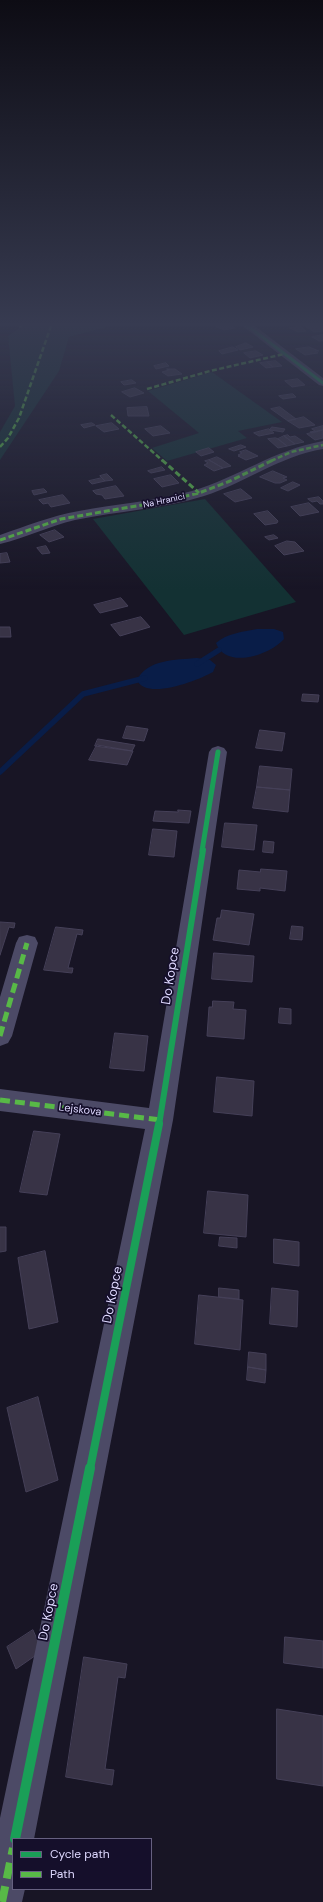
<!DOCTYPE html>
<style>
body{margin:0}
#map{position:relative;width:323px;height:1902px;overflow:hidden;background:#181525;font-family:"DM Sans",sans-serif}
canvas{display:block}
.legend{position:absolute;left:12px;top:1838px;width:140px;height:52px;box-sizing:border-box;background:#150f2b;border:1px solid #666080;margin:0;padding:5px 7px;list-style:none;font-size:12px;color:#dfd9ff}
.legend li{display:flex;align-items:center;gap:8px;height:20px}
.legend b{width:20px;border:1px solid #666080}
</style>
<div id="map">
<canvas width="323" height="1902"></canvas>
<ul class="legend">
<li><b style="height:5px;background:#1a9f57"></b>Cycle path</li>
<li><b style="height:5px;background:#58b947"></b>Path</li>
</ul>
</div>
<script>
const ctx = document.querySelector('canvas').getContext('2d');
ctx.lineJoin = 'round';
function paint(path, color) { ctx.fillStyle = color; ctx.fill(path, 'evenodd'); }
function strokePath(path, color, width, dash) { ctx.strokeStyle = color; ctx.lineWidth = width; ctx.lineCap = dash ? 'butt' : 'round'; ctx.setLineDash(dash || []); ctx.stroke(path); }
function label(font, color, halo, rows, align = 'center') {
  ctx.font = font + ' "DM Sans",sans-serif'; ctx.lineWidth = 3.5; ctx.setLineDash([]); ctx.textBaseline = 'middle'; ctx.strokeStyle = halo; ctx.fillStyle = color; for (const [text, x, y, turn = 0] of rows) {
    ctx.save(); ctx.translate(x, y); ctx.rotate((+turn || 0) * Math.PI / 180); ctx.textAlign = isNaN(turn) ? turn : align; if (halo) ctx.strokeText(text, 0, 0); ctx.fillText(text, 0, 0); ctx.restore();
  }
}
const green = new Path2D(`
 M26 323H121L69 337 59 371 0 460V432L15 406 8 336Z
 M212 372 282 422 238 431 247 438 167 461 152 448 199 433 148 391Z
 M205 499 296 602 184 635 93 519Z`);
const water = new Path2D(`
 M257 629H274L283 632 284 639C270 655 226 670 216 643 227 633 243 632 257 629Z
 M197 658 210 660 216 665 213 672C199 680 146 701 137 680 148 659 175 660 197 658Z`);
const stream = new Path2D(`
 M197 664 219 650
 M0 772 83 694 145 678`);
const building = new Path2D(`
 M228 323 235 328 224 330 215 326Z
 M306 323H319L323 326V331L314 332 302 324Z
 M300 326 306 331 298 332 290 328Z
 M323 335V341H319L312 337Z
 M246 343 253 347 240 350 236 347Z
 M233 347 238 350 222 354 219 351Z
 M309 347 319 351H315L318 353 305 355 296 349Z
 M256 351 263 355 250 358 244 353Z
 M276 361 282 366 273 367 267 362Z
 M267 362 273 367 266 368 260 363Z
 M166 363 169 366 156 369 154 366Z
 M167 369H175L182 374 168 376 162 372 169 370Z
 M298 379 305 385 292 387 285 381Z
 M132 380 136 383 124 385 121 382Z
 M135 388 144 393 130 397 122 392Z
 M293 394 296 397 283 399 279 396Z
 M147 407 149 416H128L127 408Z
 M280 407 296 419 288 421 271 409Z
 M304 417 315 425 299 428 288 421Z
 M92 423 95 425 84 428 81 425Z
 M112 423 119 429 104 432 96 426Z
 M161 426 170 433 153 436 145 429Z
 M323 426V430L312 433 310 432 315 431 312 429Z
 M272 427 285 429 283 432 270 430Z
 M269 429 274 433 259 436 254 433Z
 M323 430V438L315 440 307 434Z
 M288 435 290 437 295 436 304 442 295 444 284 436Z
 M284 436 295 444 287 446 278 439Z
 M276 438 278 439 287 446 278 448 268 439Z
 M241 445 246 447 234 451 229 449Z
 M209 448 214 452 201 456 196 452Z
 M246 450 258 456 246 460 238 456H240L238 455 242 453 240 452Z
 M217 457 221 459 231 466 223 468 209 460Z
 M209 460 223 468 214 471 204 465 208 463 205 461Z
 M162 467 165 470 151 473 148 471Z
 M273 471 287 477 283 478 287 480 280 483H275L260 477Z
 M107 474 113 480 105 481 100 476Z
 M171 475 179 483 162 487 154 479Z
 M102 478 105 481 92 484 89 481Z
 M293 482 300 485 288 491 281 488Z
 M116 486 124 496 105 499 102 495 96 494 93 491Z
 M44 489 47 492 34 495 32 491Z
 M241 489 252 498 235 502 224 494Z
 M63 495 70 503 51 507 48 503 43 504 39 500Z
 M319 497 323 501V504H320L317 501 312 502 308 499Z
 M309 503 319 512 300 516 291 507Z
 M268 511 278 521 277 523 265 525 254 514Z
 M55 530 64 537 49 542 40 535Z
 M274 535 278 538 269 540 265 537Z
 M287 541 295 542 304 551 284 555 275 546Z
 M46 546 50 553 42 554 37 548Z
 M7 553 10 562 0 563V554Z
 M121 598 128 606 100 613 94 605Z
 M141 617 150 627 120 636 111 625Z
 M0 627H10L11 637H0Z
 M303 694 319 695 318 702 302 701Z
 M127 726 148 729 144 741 123 738Z
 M260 730 285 733 282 751 256 748Z
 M98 739 135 745 132 751 95 746Z
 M97 745 132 751H133L127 765 89 760Z
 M260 766 292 769 290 790 257 787Z
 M257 787 290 790 288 812 253 808Z
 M178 810 191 811 189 823 153 821 155 811 178 812Z
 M225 823 257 825 254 850 222 847Z
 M153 829 177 831 174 857 149 855Z
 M264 841 274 842 273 853 263 852Z
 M261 869 287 871 285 891 260 888V891L237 889 239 870 260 872Z
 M222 910 254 914 249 945 213 940 217 918H220Z
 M0 922 15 923 14 928 9 927 0 955Z
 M292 926 303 927 302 940 290 939Z
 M56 927 83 930 82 935 77 934 68 968H73L72 973 44 970Z
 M214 953 254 956 252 982 212 979Z
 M213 1001 234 1002 233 1009 246 1010 244 1039 207 1036 209 1007H212Z
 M280 1008 291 1009V1024L279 1023Z
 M115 1033 148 1036 144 1071 110 1068Z
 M217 1077 254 1081 252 1116 214 1112Z
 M34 1131 60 1134 47 1195 20 1192Z
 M208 1191 248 1195 246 1237 204 1233Z
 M0 1227H6V1251L0 1252Z
 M220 1237 237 1238V1248L219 1246Z
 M274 1239 299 1242V1266L274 1263Z
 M45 1251 58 1322 29 1329 18 1258Z
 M219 1288 239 1290V1299L219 1297Z
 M272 1288 298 1291 297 1327 270 1324Z
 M199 1295 243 1300 240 1350 195 1344Z
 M249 1352 266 1354V1370L248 1367Z
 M248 1367 266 1370 265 1383 247 1380Z
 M38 1397 58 1480 26 1492 7 1408Z
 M33 1630 42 1651 16 1669 7 1647Z
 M285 1637 323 1641V1668L284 1663Z
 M84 1657 127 1664 125 1678 118 1677 105 1769 114 1770 112 1785 66 1777Z
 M277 1709 323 1716V1786L277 1779Z`);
const minor = new Path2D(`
 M239 323H251L323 378V386L319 385Z
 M323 441V449C280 456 245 483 204 496 162 509 118 511 75 520 49 526 26 538 0 544V535C26 526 51 516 79 511 116 504 155 501 192 491 239 477 273 450 323 441Z
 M218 746 224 748 227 752 173 1120 34 1839H13V1889H25L22 1902H0V1818L145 1129 0 1111V1089L149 1108 209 752 212 748Z
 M27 935 35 937 38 943 12 1036 8 1043 0 1046V997L16 943 19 937Z`);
const quietFar3 = new Path2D(`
 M19 327 26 323
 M147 389 210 371 284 354
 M111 415 163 461
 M0 447 8 438 19 418 52 323
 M271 461 291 452 323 445`);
const quietFar2 = new Path2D(`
 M162 460 199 493
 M0 540 61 519 165 501 199 493 230 481 273 460`);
const quietFar1 = new Path2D(`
 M0 1036 27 943
 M0 1100 160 1120`);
const quiet = new Path2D(`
 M2 1902 13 1848`);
const cyclewayFar4 = new Path2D(`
 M244 323 323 383`);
const cyclewayFar3 = new Path2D(`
 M202 851 218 752`);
const cyclewayFar2 = new Path2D(`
 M159 1125 203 850`);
const cyclewayFar1 = new Path2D(`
 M90 1469 159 1124`);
const cycleway = new Path2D(`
 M15 1839 90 1468`);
const farStreetnames = [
 ["Na Hranici",164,501,-12]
];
const streetNames = [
 ["Lejskova",80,1110,7]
];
const nearStreetnames = [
 ["Do Kopce",171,976,-81],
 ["Do Kopce",113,1295,-79],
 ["Do Kopce",49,1612,-79]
];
paint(green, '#133133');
paint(water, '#091d48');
strokePath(stream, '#091d48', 5.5);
paint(building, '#383346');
strokePath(building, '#454058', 1);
paint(minor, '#4c4a66');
strokePath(quietFar3, '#58b947', 2.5, [5, 2.5]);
strokePath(quietFar2, '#58b947', 3, [6, 3]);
strokePath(quietFar1, '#58b947', 5, [10, 5]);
strokePath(quiet, '#58b947', 8, [16, 8]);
strokePath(cyclewayFar4, '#1a9f57', 3);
strokePath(cyclewayFar3, '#1a9f57', 5);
strokePath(cyclewayFar2, '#1a9f57', 6);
strokePath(cyclewayFar1, '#1a9f57', 8);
strokePath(cycleway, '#1a9f57', 10);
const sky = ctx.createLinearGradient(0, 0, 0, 590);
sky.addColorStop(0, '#0d0c14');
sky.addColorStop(0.55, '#373b51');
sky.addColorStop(1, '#373b5100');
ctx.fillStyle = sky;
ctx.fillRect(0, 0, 323, 590);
label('9px', '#dfd9ff', '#150f2b', farStreetnames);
label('11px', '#dfd9ff', '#150f2b', streetNames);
label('13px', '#dfd9ff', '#150f2b', nearStreetnames);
</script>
